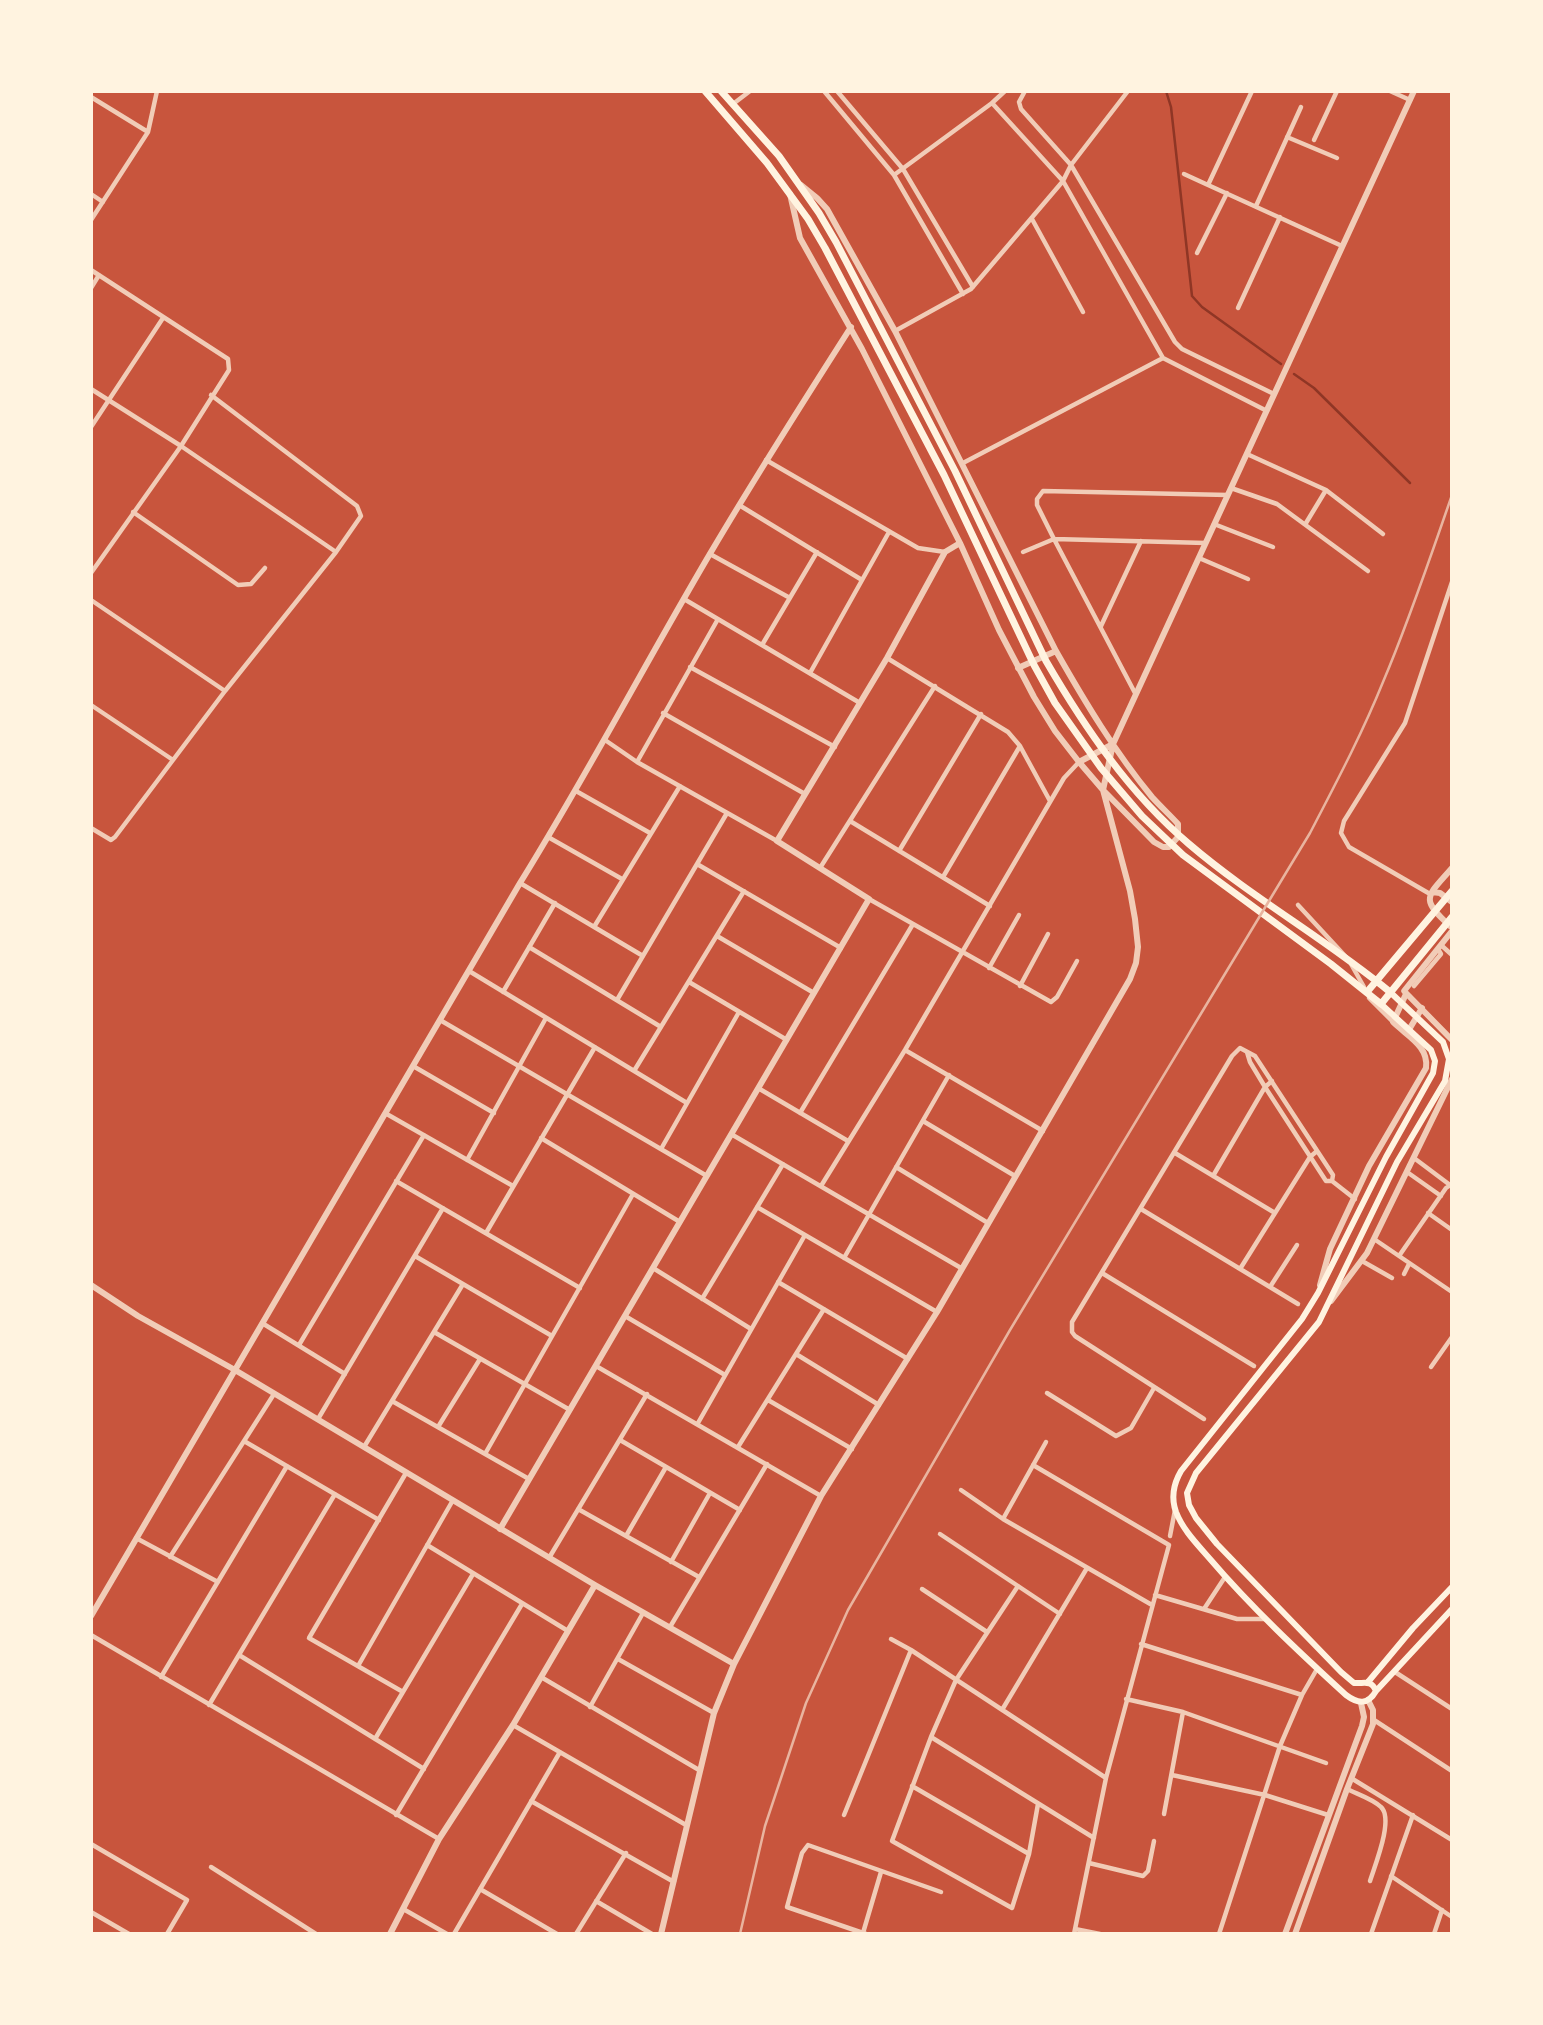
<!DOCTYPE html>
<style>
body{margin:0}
#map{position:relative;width:1543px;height:2025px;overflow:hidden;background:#c8553d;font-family:"Exo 2",sans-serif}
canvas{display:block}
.frame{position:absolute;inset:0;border:93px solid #fff3e0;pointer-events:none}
</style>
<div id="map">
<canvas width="1543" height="2025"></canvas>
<div class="frame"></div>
</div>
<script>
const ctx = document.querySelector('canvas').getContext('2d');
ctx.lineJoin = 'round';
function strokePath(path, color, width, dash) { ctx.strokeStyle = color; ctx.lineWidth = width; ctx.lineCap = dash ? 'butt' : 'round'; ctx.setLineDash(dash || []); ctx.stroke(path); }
const stream = new Path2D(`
 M1166 91 1171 107 1192 296 1202 307 1281 364
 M1294 374 1314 388 1410 483`);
const minor = new Path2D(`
 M824 91 894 175 963 294
 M837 91 903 169 973 287
 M1005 91 992 103 1063 181 1163 358 1267 411
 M1025 91 1019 102 1021 109 1071 165 1175 342 1182 349 1274 394
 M1252 91 1208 185 1342 246
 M1390 91 1410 100
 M91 97 148 132 91 220
 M733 104 750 91
 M148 132 157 91
 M1287 137 1337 158
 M1314 140 1337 91
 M1184 174 1208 185
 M894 175 992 103
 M91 194 103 202
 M1256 206 1301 107
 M1032 219 1083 312
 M1197 253 1227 193
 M91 270 228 359 229 370 181 446 91 573
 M91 288 99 275
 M1238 308 1280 217
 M895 331 971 289 1063 181 1071 165 1128 91
 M91 389 181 446 336 552
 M91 427 163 318
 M1247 454 1326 490 1383 534
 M766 460 918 548 945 552
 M963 463 1163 358
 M1231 488 1277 504 1368 571
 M739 505 862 580
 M133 512 238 585 251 584 265 568
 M1306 523 1326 490
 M1214 524 1273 547
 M1023 552 1054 539 1206 543
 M710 554 790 598
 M1199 558 1248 579
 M684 599 860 703
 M91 600 225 691
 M1101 626 1141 541
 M762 645 817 552
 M887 658 1008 732 1020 746 1050 801
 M690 667 835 747
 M810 673 889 532
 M1135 693 1054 539 1037 505V499L1043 491 1228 495
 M91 705 173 760
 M663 713 805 794
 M605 740 637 762 777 841
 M637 762 718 619
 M576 791 650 833
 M850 821 990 906
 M91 828 111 840 115 837 225 691 336 552 361 516 357 506 211 395
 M548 837 622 879
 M899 851 981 714
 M697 864 841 948
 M820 868 935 686
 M943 877 1020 746
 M520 883 643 956
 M1430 894 1349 847 1341 833 1344 821 1405 723 1452 582
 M869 899 1051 1002 1057 997 1077 961
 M1298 905 1346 957
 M594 927 680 786
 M717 936 814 993
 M1441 945 1452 955
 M529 947 661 1027
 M1351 964 1364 987
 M989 968 1019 915
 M469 971 687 1103
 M689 982 787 1040
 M1020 986 1048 934
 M1414 986 1441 954 1438 949
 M503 992 555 903
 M1369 998 1393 1022
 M617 1000 727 813
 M440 1020 707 1176
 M905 1050 1043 1131
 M1247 1052 1250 1062 1265 1087 1326 1181H1332L1355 1199
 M413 1066 494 1113
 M634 1071 744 891
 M758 1088 848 1141
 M385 1113 513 1186
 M800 1113 913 924
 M923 1121 1015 1176
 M731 1134 961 1268
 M541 1138 680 1222
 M661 1149 739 1012
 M1175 1153 1275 1213
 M1414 1158 1450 1185
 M467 1160 546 1018
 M896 1167 988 1223
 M1407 1172 1441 1196
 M1213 1176 1265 1087 1272 1081
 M396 1181 580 1288
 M1452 1184 1446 1188 1399 1256 1452 1292
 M821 1186 905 1050 1064 778 1079 762
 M757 1207 937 1312
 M1141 1209 1298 1304
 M1428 1213 1452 1230
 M486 1233 595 1047
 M1374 1239 1399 1256
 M415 1256 552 1336
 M844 1258 949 1075
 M1362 1261 1392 1278
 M653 1268 751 1329
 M1240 1269 1310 1157 1317 1151
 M1102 1273 1254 1366
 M1404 1274 1409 1264
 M778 1282 908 1359
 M1270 1287 1297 1245
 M702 1299 783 1164
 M625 1316 725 1375
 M262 1323 345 1374
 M434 1332 570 1410
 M299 1345 424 1135
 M796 1354 879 1405
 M596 1366 821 1496
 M1431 1367 1452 1337
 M1047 1393 1116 1436 1131 1428 1154 1388
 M768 1400 852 1449
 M392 1401 529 1479
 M318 1419 443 1208
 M1204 1419 1075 1336 1072 1332V1322L1232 1056 1240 1048 1255 1056 1333 1175 1332 1181
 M698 1423 805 1235
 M438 1427 480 1359
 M620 1440 740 1510
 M244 1441 379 1520
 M364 1447 463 1284
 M738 1447 824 1309
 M485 1454 633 1194
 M1033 1465 1169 1545 1106 1778 1074 1934
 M961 1490 1003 1519 1152 1605
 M578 1509 699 1577
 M1003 1519 1046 1442
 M940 1534 1060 1614
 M626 1536 666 1467
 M1170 1536 1175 1510
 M136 1538 218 1582
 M427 1545 568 1631
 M170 1557 274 1394
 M549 1558 647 1394
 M671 1562 710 1493
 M1018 1586 956 1680 931 1737 892 1841 1012 1908 1029 1854 1038 1804
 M922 1589 987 1632
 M1155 1595 1237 1619H1265
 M1204 1609 1225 1577
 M670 1627 767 1464
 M91 1635 439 1839
 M891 1639 911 1650 1106 1778
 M1141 1644 1302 1695
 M239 1655 424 1769
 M618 1659 714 1713
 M358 1666 453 1500
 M1395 1672 1452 1709
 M161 1677 287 1466
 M541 1677 699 1770
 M403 1692 309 1638 406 1473
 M1126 1699 1183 1712 1326 1763
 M209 1705 335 1494
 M590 1707 643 1613
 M1002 1710 1087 1568
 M1374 1720 1452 1771
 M513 1725 686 1825
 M931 1737 1094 1838
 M375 1739 473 1574
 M1172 1775 1265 1795 1328 1815
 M1351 1778 1452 1840
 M912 1786 1029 1854
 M1347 1789C1357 1794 1373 1799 1381 1807 1394 1819 1375 1865 1370 1881
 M531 1801 674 1882
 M1164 1814 1183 1712
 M396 1815 522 1604
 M844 1815 911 1650
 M91 1844 187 1900 167 1934
 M1089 1863 1143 1876 1148 1871 1154 1841
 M211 1867 316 1934
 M1391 1876 1452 1917
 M480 1889 557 1934
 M596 1901 652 1934
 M405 1910 447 1934
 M91 1912 129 1934
 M1075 1929 1100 1934
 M863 1933 881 1872
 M454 1934 560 1752
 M576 1934 626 1853
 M866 1934 787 1907 802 1853 808 1845 941 1892
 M1219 1934 1280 1746 1302 1695 1317 1669
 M1371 1934 1413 1815
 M1434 1934 1442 1910`);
const tertiary = new Path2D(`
 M790 194 800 238 862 349 960 543 999 630 1034 697 1055 731 1079 762 1103 790 1154 842 1163 847H1169L1178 837V824C1170 815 1160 806 1152 797 1115 752 1085 702 1056 651L895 331 827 209 817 198 801 185
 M1018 668 1056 651
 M1079 762 1113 744
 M1432 892 1440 893 1452 902
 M1450 926C1419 898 1427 897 1452 868
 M1452 931 1404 991 1452 1040
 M1407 1033 1422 1008
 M91 1285 138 1316 235 1370 595 1585 734 1664
 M1320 1285 1330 1249 1369 1166 1426 1068C1429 1046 1407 1036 1393 1022L1406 994
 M1331 1301 1367 1253 1452 1079
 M500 1529 869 899 777 841 887 658 945 552 960 543
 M91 1616 520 883C587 775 646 662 711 552 756 476 803 402 851 327
 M390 1934 439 1839 513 1725 595 1585
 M661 1934 714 1713 734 1664 821 1496 937 1312 1130 979 1136 963 1138 947 1135 919 1130 891 1103 790 1113 744 1414 91
 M1285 1934 1362 1726 1364 1717 1361 1703
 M1295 1934 1347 1789 1373 1724V1710L1368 1700`);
const secondary = new Path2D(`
 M1381 1004 1431 1050 1435 1061 1433 1073 1386 1157 1318 1293 1302 1319 1181 1471C1174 1483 1171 1498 1176 1512 1183 1530 1197 1544 1210 1559 1252 1608 1299 1652 1346 1695 1358 1704 1368 1705 1376 1691 1371 1679 1364 1684 1354 1683L1341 1672 1217 1544 1196 1518 1189 1505 1187 1493 1196 1473 1319 1322 1397 1162 1445 1081 1449 1059 1443 1042 1390 992
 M1368 1682 1413 1628 1452 1587
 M1376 1691 1452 1609`);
const primary = new Path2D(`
 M705 91 767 163 808 219 825 248 944 475 1034 665 1055 703 1101 768 1142 816 1183 855 1331 964 1381 1004 1452 917
 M721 91 779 156 819 213 836 242 955 471 1046 661C1085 728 1129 793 1189 844 1252 898 1326 939 1390 992
 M1367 992 1452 891`);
const rail = new Path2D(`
 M740 1934 765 1826 806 1703 848 1610 1010 1330 1310 833C1336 783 1362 734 1383 682 1409 621 1430 558 1452 495`);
strokePath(stream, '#8f3625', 2.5);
strokePath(minor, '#f1ccb7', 4.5);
strokePath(tertiary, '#f1ccb7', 6);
strokePath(secondary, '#fff3e0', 6);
strokePath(primary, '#fff3e0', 7);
strokePath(rail, '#e9b49f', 2.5);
</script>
